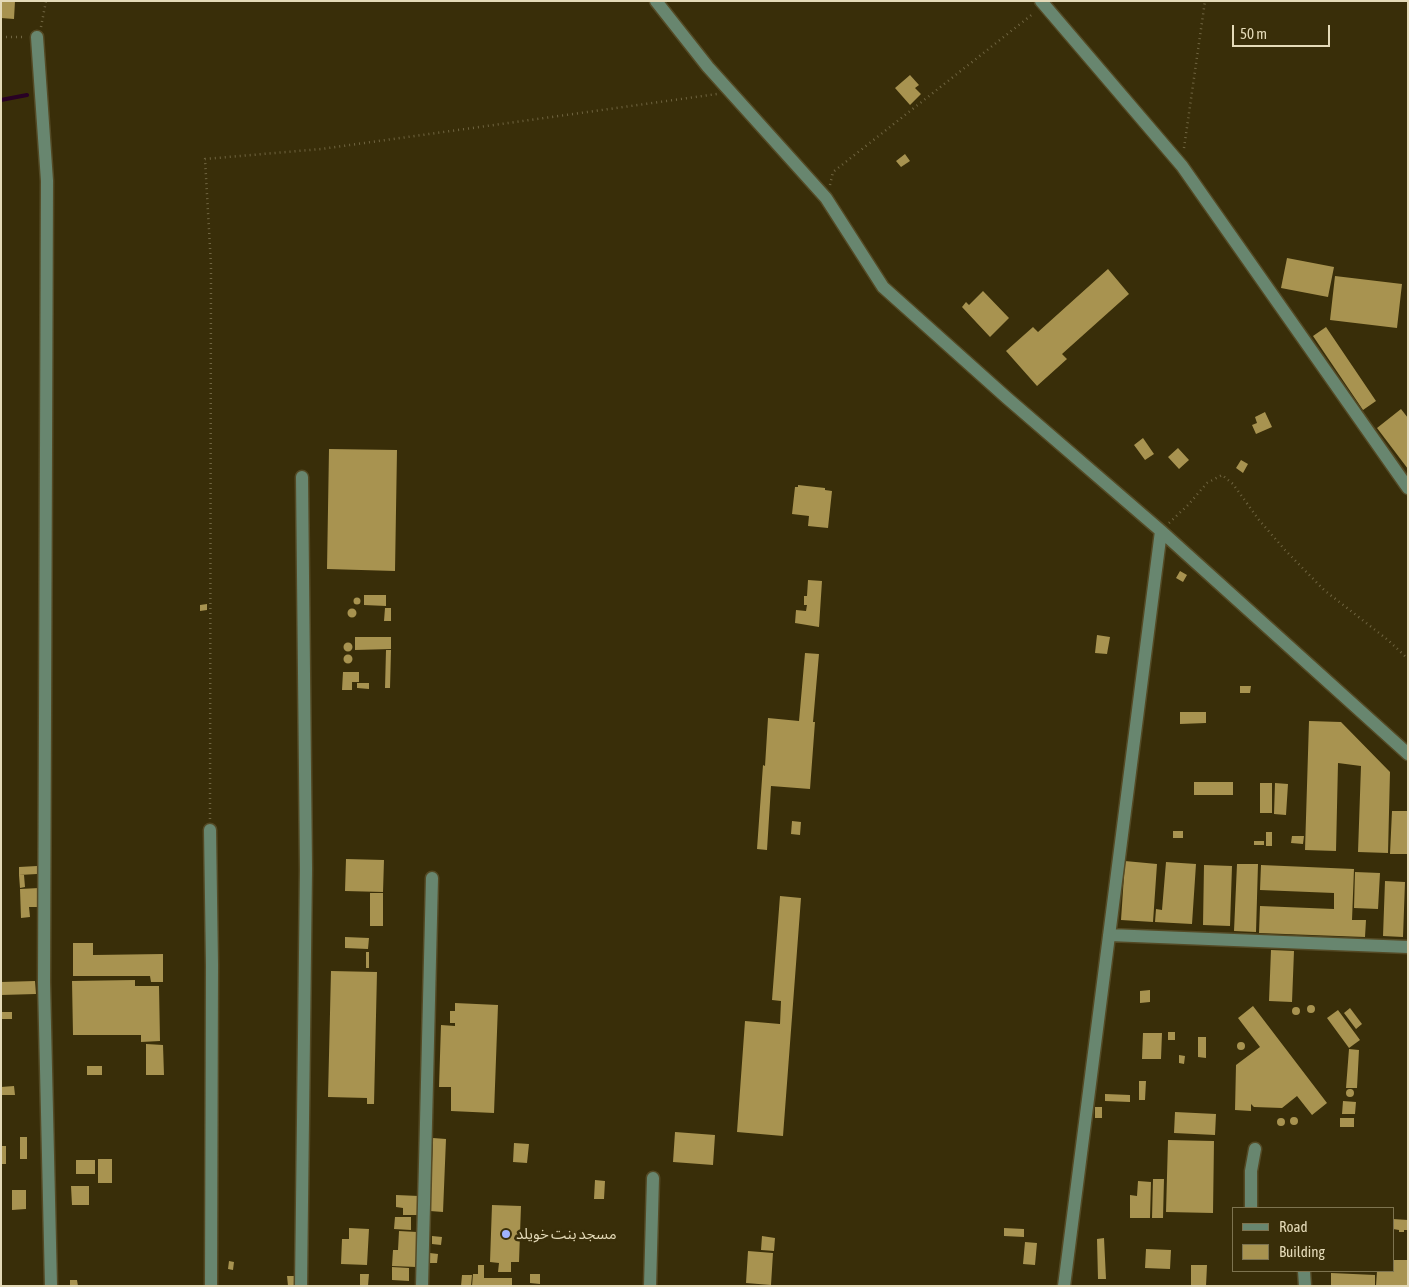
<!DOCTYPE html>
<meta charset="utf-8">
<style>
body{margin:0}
#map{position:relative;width:1409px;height:1287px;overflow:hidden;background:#392e09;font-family:"Asap Condensed",sans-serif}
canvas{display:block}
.frame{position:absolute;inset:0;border:2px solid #e4dab8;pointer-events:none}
.legend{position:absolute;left:1232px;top:1207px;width:162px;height:65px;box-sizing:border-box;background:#392e09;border:1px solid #7d734f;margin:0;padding:6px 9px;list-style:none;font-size:15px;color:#e4dab8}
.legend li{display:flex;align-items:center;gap:10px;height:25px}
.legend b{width:25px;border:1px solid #7d734f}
.scale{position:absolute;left:1232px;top:25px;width:98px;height:22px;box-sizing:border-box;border:2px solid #e4dab8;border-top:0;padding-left:6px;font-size:15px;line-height:18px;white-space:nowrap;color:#e4dab8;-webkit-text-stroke:4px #392e09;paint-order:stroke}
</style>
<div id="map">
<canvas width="1409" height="1287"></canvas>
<div class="frame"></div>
<ul class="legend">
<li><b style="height:6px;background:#68866f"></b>Road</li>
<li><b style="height:14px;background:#a89350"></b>Building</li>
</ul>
<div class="scale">50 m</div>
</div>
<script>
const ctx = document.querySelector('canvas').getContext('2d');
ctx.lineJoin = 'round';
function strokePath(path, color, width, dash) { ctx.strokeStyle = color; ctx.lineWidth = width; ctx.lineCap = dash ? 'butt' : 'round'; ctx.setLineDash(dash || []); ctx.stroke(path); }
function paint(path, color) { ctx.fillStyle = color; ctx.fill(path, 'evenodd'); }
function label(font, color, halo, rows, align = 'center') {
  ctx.font = font + ' "Asap Condensed","Noto Sans Arabic",sans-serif'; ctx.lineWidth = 5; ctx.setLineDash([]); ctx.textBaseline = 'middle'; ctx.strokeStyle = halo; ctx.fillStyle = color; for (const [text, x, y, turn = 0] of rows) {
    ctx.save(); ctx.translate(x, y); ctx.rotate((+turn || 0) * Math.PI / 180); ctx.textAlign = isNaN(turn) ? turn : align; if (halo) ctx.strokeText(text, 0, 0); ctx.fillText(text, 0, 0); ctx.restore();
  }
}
const stream = new Path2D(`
 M1 100 27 95`);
const building = new Path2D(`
 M1 1H15L14 19 1 18Z
 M910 75 919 85 915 88 921 94 910 105 895 88Z
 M905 154 910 161 901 167 896 161Z
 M1287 258 1334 267 1328 297 1281 288Z
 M1108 269 1129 294 1062 354 1067 359 1037 386 1006 351 1033 327 1038 332Z
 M1335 276 1402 284 1397 328 1330 320Z
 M983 291 1009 318 990 337 962 307 966 302 969 305Z
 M1326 327 1376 401 1363 410 1313 336Z
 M1401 409 1408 418V469L1377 428Z
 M1265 412 1272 427 1256 434 1252 425 1257 423 1255 417Z
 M1143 438 1154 454 1145 460 1134 445Z
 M1178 448 1189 460 1179 469 1168 457Z
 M329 449 397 450 395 571 327 569Z
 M1241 460 1248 464 1243 473 1236 468Z
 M798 485 825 488V490L832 491 828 528 808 526 809 516 792 514 795 487H798Z
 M1180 571 1187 575 1183 582 1176 578Z
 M808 580 822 581 819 627 795 623 796 610 806 611 807 605H804V596H807Z
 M364 595H386V606L364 605Z
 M353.5 601a3.5 3.5 0 1 1 7 0a3.5 3.5 0 1 1-7 0Z
 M207 604V610L200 611V605Z
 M385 608H391V621H384Z
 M347.5 613a4.5 4.5 0 1 1 9 0a4.5 4.5 0 1 1-9 0Z
 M1097 635 1110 637 1107 654 1095 653Z
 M355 637H391V649L355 650Z
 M343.5 647a4.5 4.5 0 1 1 9 0a4.5 4.5 0 1 1-9 0Z
 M386 650H391L390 688H385Z
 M805 653 819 654 813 722H815L810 789 771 786 767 850 757 849 763 765 765 766 768 718 799 721Z
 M343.5 659a4.5 4.5 0 1 1 9 0a4.5 4.5 0 1 1-9 0Z
 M343 672H359V682H352V690H342Z
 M357 683H369V689L357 688Z
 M1240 686H1251L1250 693H1240Z
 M1180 712H1206V723L1180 724Z
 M1309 721 1341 722 1390 772 1388 853 1358 852 1361 766 1338 763 1336 851 1305 850Z
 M1194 782H1233V795H1194Z
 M1260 783H1272V813H1260Z
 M1275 783 1288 784 1286 815 1274 814Z
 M1392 811H1408V854H1390Z
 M792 821 801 822 800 835 791 834Z
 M1173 831H1183V838H1173Z
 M1266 832H1272V846H1266Z
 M1292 836H1304L1303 844 1291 843Z
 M1254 841H1264V845H1254Z
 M346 859 384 860 383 892 345 891Z
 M1125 861 1157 864 1153 922 1121 920Z
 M1166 862 1196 864 1192 924 1155 922 1156 909 1162 910Z
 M1237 864H1258L1256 932 1234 931Z
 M1204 865 1232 866 1230 926 1203 925Z
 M1261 865 1354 869 1352 920H1366L1365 937 1259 933 1260 906 1334 909V893L1260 890Z
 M37 866V874L19 875V867Z
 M1355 872 1380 873 1378 909 1354 908Z
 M19 875H24L25 887 20 888Z
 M1385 881 1405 882 1403 937 1383 936Z
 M39 888 40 907H29L30 917 21 918 20 889Z
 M370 893H383V926H370Z
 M780 896 801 898 783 1136 737 1132 745 1021 780 1024 781 1001 772 1000Z
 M345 937 369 938 368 949 345 948Z
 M73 943H93V955L163 954V982H151L150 976H73Z
 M1271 950 1294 951 1292 1002 1269 1001Z
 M366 952H369V968H366Z
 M331 971 377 972 374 1104H367V1098L328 1097Z
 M135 980V986H159L160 1041 141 1042V1035H73L72 981Z
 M35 981 36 994 1 995V982Z
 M1150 990V1002L1140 1003V991Z
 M455 1003 498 1005 494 1113 451 1111V1087H439L441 1025 455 1026V1023H450V1011H455Z
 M1307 1009a4 4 0 1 1 8 0a4 4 0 1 1-8 0Z
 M1253 1006 1327 1103 1312 1115 1297 1096 1282 1108 1254 1107 1251 1104V1111L1235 1110 1236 1065 1260 1047 1238 1018Z
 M1292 1011a4 4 0 1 1 8 0a4 4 0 1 1-8 0Z
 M1350 1008 1362 1024 1356 1029 1344 1013Z
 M1338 1010 1360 1040 1349 1048 1327 1018Z
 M1 1012H12V1019H1Z
 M1168 1032H1175V1040H1168Z
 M1143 1033H1162L1161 1059H1142Z
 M1198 1037H1206V1058L1198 1057Z
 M1237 1046a4 4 0 1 1 8 0a4 4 0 1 1-8 0Z
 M146 1044 163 1045 164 1075H146Z
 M1349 1049 1359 1050 1357 1088H1346Z
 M1179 1055 1185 1056 1184 1064 1179 1063Z
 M87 1066H102V1075H87Z
 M1139 1081H1146L1145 1100H1139Z
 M14 1086 15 1095H1V1087Z
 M1346 1093a4 4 0 1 1 8 0a4 4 0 1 1-8 0Z
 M1105 1094 1130 1095V1102L1105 1101Z
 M1343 1101 1356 1102 1355 1114H1342Z
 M1095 1107H1102V1118H1095Z
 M1175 1112 1216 1114 1215 1135 1174 1133Z
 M1290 1121a4 4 0 1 1 8 0a4 4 0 1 1-8 0Z
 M1277 1122a4 4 0 1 1 8 0a4 4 0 1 1-8 0Z
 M1340 1118H1354V1127H1340Z
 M675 1132 715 1135 713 1165 673 1162Z
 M20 1137H27V1159H20Z
 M433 1138 446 1139 443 1212 430 1211Z
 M1168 1140 1214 1141 1213 1213 1166 1212Z
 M514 1143 529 1144 527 1163 513 1162Z
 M1 1146H6V1164H1Z
 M98 1159H112V1183H98Z
 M76 1160H95V1174H76Z
 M1153 1179H1164L1163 1218H1152Z
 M595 1180 605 1181 604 1199H594Z
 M1138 1181 1151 1182 1150 1218H1130V1195L1137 1196Z
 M71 1186H89V1205H72Z
 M12 1190H26V1209L12 1210Z
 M396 1195 419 1196 418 1215H403V1208L396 1207Z
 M492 1205 521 1206 519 1262H511V1272H498L499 1263 490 1262Z
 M395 1217H411V1230L394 1229Z
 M1393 1219 1408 1220V1230H1404V1232H1399V1230L1393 1229Z
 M349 1228 369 1229 367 1265 341 1264 342 1239H349Z
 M1004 1228 1024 1229V1237L1004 1236Z
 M399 1231 417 1232 416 1267 392 1266 393 1250H398Z
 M432 1236 442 1237 441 1245 432 1244Z
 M762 1236 775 1238 774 1251 761 1250Z
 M1104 1238 1106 1279H1098L1097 1239Z
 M1025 1242 1037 1243 1035 1265 1023 1264Z
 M1146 1249 1171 1250 1170 1269 1145 1268Z
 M748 1251 773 1253 771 1285 746 1283Z
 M430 1253 438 1254 437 1263H429Z
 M1393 1260H1408V1286H1376L1377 1271H1393Z
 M229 1261 234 1262 233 1270 228 1269Z
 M478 1265H484V1286H472L473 1274H478Z
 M1191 1265H1207L1206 1286H1191Z
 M392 1267 409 1268V1281L392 1280Z
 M1331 1273 1375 1275V1286H1331Z
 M360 1274H369L368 1286H360Z
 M530 1274H540V1284L530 1283Z
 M462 1275H472L471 1286H461Z
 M287 1276H295L296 1286H288Z
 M484 1278H512V1286H484Z
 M70 1280H77L78 1286H70Z`);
const path = new Path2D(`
 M41 27 46 1
 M1 37H25
 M1184 148 1205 1
 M830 185 833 172 1034 13
 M1169 523 1188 505 1207 483 1222 475 1233 484 1259 520 1285 550 1324 590 1388 640 1408 659
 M210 819 211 265 205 159 321 149 717 94`);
const minor = new Path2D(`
 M656 1 708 67 826 198 883 287 1007 398 1161 531 1408 754
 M1041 1 1182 166 1408 488
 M37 37 47 181 44 982 51 1286
 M210 830 212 965 211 1286
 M1109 935 1408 947
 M1251 1208V1171L1255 1149
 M1304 1271 1305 1286
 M301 1286 306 869 302 477
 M422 1286 432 878
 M650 1286 653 1178
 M1064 1286 1161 531`);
const markers = [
 [506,1234,5,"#a0b3fd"]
];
const poiNames = [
 ["مسجد بنت خويلد",516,1234]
];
strokePath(stream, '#290125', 4);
paint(building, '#a89350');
strokePath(minor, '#544a25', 15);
strokePath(path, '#706541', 2.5, [1, 4]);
strokePath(minor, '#68866f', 12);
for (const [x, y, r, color] of markers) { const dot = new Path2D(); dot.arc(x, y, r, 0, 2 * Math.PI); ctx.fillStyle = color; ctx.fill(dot); strokePath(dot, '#392e09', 2); }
label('15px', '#e4dab8', '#392e09', poiNames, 'left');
</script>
